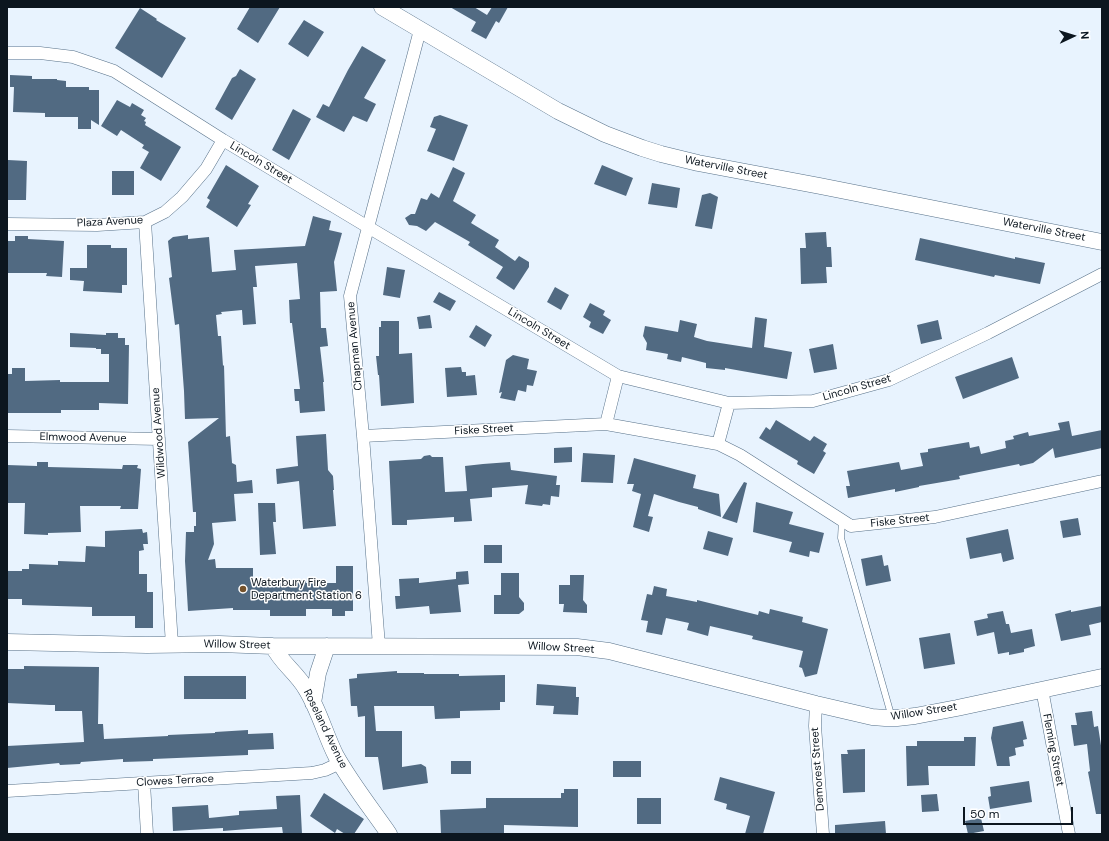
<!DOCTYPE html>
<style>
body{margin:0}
#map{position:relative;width:1109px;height:841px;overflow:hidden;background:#e8f3fe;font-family:"DM Sans",sans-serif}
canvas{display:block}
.frame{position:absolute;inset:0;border:8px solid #0c161f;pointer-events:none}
.north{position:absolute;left:1053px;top:16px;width:40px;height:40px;-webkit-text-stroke:3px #fff;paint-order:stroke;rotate:86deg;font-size:11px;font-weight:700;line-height:16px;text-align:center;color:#0c161f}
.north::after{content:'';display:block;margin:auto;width:14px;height:18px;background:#0c161f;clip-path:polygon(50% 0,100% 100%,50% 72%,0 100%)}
.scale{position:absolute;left:963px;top:807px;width:110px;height:18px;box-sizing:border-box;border:2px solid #0c161f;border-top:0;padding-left:5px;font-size:12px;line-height:14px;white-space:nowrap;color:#0c161f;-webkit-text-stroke:3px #fff;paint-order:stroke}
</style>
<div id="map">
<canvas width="1109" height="841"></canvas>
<div class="frame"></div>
<div class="north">N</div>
<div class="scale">50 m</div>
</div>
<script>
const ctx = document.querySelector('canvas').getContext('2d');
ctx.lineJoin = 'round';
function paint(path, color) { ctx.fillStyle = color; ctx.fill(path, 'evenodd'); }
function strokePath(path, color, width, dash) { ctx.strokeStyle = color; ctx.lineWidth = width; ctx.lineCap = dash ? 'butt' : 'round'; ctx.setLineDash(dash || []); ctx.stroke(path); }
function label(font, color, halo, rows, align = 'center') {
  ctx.font = font + ' "DM Sans",sans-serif'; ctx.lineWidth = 3; ctx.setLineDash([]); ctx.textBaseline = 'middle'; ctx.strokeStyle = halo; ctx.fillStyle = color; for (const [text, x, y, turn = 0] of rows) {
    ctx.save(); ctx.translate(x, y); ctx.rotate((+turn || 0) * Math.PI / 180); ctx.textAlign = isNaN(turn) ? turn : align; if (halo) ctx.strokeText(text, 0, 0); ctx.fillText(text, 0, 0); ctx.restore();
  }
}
const building = new Path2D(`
 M250 7H280L258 43 237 29Z
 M450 7H474L487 15 492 7H508L499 23 496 21 486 39 471 31 476 22Z
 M140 8 157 19 156 20 186 38 162 78 115 48Z
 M304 20 324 32 308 57 288 44Z
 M362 46 386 60 364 98 376 104 367 122 353 116 344 132 316 117 323 104 329 107 348 70Z
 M240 69 256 79 232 120 215 109 232 78 236 76Z
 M10 75 32 76V79H57V80L66 81V87H89V90H99V125L91 120V129H78V117H45V113L13 112 14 87H10Z
 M117 100 130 107 132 103 144 110 141 115 146 118 144 121 146 122 145 125 181 147 161 181 140 168 149 152 142 148 144 145 121 130 117 136 101 126Z
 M293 109 311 119 289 160 272 150Z
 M440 115 468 125 454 161 427 151 436 129 430 127 434 117Z
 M8 160 27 161 26 200H7Z
 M226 165 259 186 248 204 251 205 237 227 206 207 210 200 207 198Z
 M602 165 633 178 626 196 594 184Z
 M453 167 465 173 453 201 476 215 471 223 499 240 495 247 515 261 519 256 529 262V267L514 290 496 278 503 267 468 245 470 242 435 222 426 231 417 226 409 225 405 218 411 214H415L421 198 427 200 431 193 439 198Z
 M112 171H134V195H112Z
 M652 183 680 188 677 208 648 204Z
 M710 193 718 197 712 229 695 226 702 195Z
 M313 216 331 221 329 230 342 233 334 262 337 291 320 292 321 328H326L328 346 320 347 324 382H323L325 411 300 413 299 401H295L294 389H300L292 323H290L289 300 300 299 297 263 255 266 257 287H253L256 324 243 325 242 310 221 312 222 314 216 315 218 336H221L223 366 224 365 226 437 230 436 232 463 236 465 237 482 252 480 253 493 234 494 236 521 212 523 214 544 208 560 215 559 216 568H253V584L292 583V580H306V583H336V566H353V611H345V616H332V609H306V616H270V610H233V608L188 611 185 561 186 532H194V526H196V512H193L188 442 219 418 185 419 184 391 179 324 175 325 169 278 172 277 168 241 173 237 188 235V239L209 237 212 272 236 270 234 250 305 246Z
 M826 232 827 247H831L832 267H826L827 283 801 284 800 248H806L805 233Z
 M15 236H28V239L64 241 62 277 46 276 47 273H7V241H15Z
 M920 238 1015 259V257L1045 263 1040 284 995 275 994 277 915 260Z
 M87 245H111V248H127V285H122V293L83 291 84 281 70 280V268H87Z
 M387 267 405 270 400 298 383 295Z
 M555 287 569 295 561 310 547 302Z
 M439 292 456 301 450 311 433 302Z
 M590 303 605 311 603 315 611 320 603 334 589 327 591 322 583 317Z
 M430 315 432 328 419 329 417 317Z
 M755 317 767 319 764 347 792 352 787 379 725 368V370L706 368V363L682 357 681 362 667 359 668 354 646 350 647 343 643 336 645 326 678 332 680 320 697 324 694 337 707 341 752 348Z
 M938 320 942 339 921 344 917 325Z
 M381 321H399V354L412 353 414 403 381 406 379 375H378L376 356H379V327H381Z
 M476 325 492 335 485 347 469 337Z
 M70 333 106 335V333H118V338H125V345H129L128 404 99 403V410H61V413H7L8 374H12V368H25V381L60 380V382H109V354H101V349H96V348L70 347Z
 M833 344 837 369 814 373 809 349Z
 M513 355 529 359 527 369 537 371 533 386 527 385 526 392 518 390 515 401 500 398 502 392 499 393 506 360Z
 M1012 357 1019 378 963 399 955 377Z
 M461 367 462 372H466V376L475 375 477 395 447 397 445 368Z
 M776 420 810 441 814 436 827 444 823 451 826 453 814 474 797 464 798 461 759 438 766 427 770 430Z
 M1069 421 1072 436 1102 430V448L1055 458 1053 448 1033 463 1020 466 1019 464 959 476 960 479 919 486V487L895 492V489L848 498 846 486H850L847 471 899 462 901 470 923 466 920 453 928 452V449L969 442 970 448 979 446 981 454 1006 448 1005 441 1014 439 1013 436 1028 432 1029 436 1060 430 1058 423Z
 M326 434 328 470 333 476 334 490H333L336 526 303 529 299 481 277 484 276 469 298 466 296 436Z
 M572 447V462L554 463V448Z
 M583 453 615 455 613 483 581 482Z
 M430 455 432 457H443L445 492 467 491 465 466 483 464V466V464L510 462 511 470 557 476 556 485H560L559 497 551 496 550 505 543 504 542 506 525 504 528 485 492 488V497L470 499 472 521 454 522V517L407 520V525H392L389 461 421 459 424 456Z
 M634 458 696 475 693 488 719 494 721 517 698 509V507L679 502 654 494 648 516 653 517 649 532 633 527 641 494 632 491 634 484H627Z
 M37 462H48V467L88 468 122 469 123 465H138L137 468 141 469 138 509H120L121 506H80L81 532 48 533V535L24 534 25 503H7V465L37 466Z
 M744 482 747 483 737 523 722 518Z
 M756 502 793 512 789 524 824 533 819 553 810 551 809 557 789 552 792 542 753 532Z
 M258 503H275L276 522H273L276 554 260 555Z
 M1078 518 1081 535 1063 538 1060 521Z
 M142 529 143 533 147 532 148 544H143L144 550 139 551V574H147V592H153V628H135V616H92V607L22 605V599H7V571H22V569H29V564L58 565V561L85 562 86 546 105 547V531Z
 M1008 529 1014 559 1003 562 1001 553 970 559 966 538Z
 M708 531 733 538 728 556 703 549Z
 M484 545H502V563H484Z
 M882 555 884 566 888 565 891 581 866 586 861 559Z
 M468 571 469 584 458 585 461 612 430 614 429 606 396 609 395 596H400L399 579 419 578V583L456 579V572Z
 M501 573H519V597L524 603V610L519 614H494V595H501Z
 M570 575H584L583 600 587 605V613L563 612 564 604H559V585H570Z
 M654 586 667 589 666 596 697 602V600L758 615 759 611 769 614 770 609 803 617 802 622 828 629 817 674 805 677 802 668 799 667 803 651 752 639 753 636 710 626 708 636 687 630 689 623 666 618 662 635 646 632 648 621 641 620 647 594 652 595Z
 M1102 606V622L1089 625 1091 635 1061 641 1055 614 1071 610V612Z
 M1003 611 1006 624H1009L1011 633 1032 629 1035 646 1024 649V652L1009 655V652L998 654 994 632 977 636 974 621 988 618 987 614Z
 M950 633 955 664 924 669 919 638Z
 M24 666 99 667 98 724H103L104 739 168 736V735L215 733V732L248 730V734L273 733 274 749 248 750V755L153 759V761L123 762V759L81 762 80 764 60 765 59 763 7 768V746L84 742 82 711H55V705H50L7 703V669H24Z
 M397 671V673H424V674H459V676L505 675V702H500V710L460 711V718L435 719 434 706H374L376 731H402V767L421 764 426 767 428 783 383 790 378 757H365V716L358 717 357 706H351L349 679 357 678V674Z
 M184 676H246V699H184Z
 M537 684 576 687V697H579L578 715 553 714 554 706 536 705Z
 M1092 711 1094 727 1098 726 1102 752V814H1096L1088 772 1090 771 1087 744 1074 746 1071 725H1077L1075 713Z
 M1023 721 1027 739 1023 740 1024 746 1015 748 1016 755 1009 757 1010 766H997L991 738 993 727Z
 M964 737H976L975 766H928L929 785 907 786 906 746H917V741H964Z
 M865 749V792L843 793 841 754H848L847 750Z
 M451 761H471V774H451Z
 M613 761H641V777H613Z
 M720 777 775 792 763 834H745L750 816 726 809 727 804 714 800Z
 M1029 781 1032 802 990 809 988 797 991 796 990 787Z
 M564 789H578V827L504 825V834H441L440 810 486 808V798H561V793H564Z
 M324 793 364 819 354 834H345L337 829 335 833 310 816Z
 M937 794 939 811 922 812 921 795Z
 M300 795 302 834H283L282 827 248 829 223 831V828L173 831 172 807 208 805 209 818 239 815V811L277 809 276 796Z
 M637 798H661V824H637Z
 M981 818 984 831 968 834 965 821Z
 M885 821 886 834H835V825Z`);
const lane = new Path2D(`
 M842 520 841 538 892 718`);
const street = new Path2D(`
 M7 53H40L73 57 114 71 223 140 368 227 618 376 729 403 813 401 889 380 988 333 1102 274
 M145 222 172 645
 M7 224 97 225 145 222 165 212 182 197 206 169 223 140
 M606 424 618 376
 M7 436 159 439
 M363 436 606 424 718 444 740 455 851 526 935 517 1102 481
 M718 444 729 403
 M379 646 363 436 350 296 420 30
 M1042 689 1069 834
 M816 704 815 726 823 834
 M144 783 147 834
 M7 791 312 773 325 770 340 763`);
const secondary = new Path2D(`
 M382 7 558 111 605 134 642 148 661 154 698 163 820 186 1102 242
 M7 642 147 645 219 644 273 646 577 647 609 651 816 704 872 717 885 718H897L915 716 957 708 1102 677
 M273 646C281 663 297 673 306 689 319 710 325 734 336 756 351 783 371 808 389 834
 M313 703 318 673 327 646`);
const markers = [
 [243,589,4,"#75522b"]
];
const streetNames = [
 ["Lincoln Street",261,163,31],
 ["Waterville Street",726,168,11],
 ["Plaza Avenue",110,222,-3],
 ["Waterville Street",1044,230,11],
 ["Lincoln Street",539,329,31],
 ["Chapman Avenue",355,346,-95],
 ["Lincoln Street",857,388,-16],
 ["Fiske Street",484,430,-3],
 ["Wildwood Avenue",159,433,-94],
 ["Elmwood Avenue",83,438,1],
 ["Fiske Street",900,521,-6],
 ["Willow Street",237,645,1],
 ["Willow Street",561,648,3],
 ["Willow Street",924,712,-9],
 ["Roseland Avenue",325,729,64],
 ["Fleming Street",1053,750,79],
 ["Demorest Street",818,769,-94],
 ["Clowes Terrace",175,781,-3]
];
const poiNames = [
 ["Waterbury Fire",251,583],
 ["Department Station 6",251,596]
];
paint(building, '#516a82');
strokePath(lane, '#577189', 7);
strokePath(street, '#577189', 13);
strokePath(secondary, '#577189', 17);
strokePath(lane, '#fff', 6);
strokePath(street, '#fff', 12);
strokePath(secondary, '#fff', 16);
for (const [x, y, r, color] of markers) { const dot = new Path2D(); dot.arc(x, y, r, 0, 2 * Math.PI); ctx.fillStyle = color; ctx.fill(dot); strokePath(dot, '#fff', 1.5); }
label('11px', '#0c161f', '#fff', streetNames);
label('11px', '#0c161f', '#fff', poiNames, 'left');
</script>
